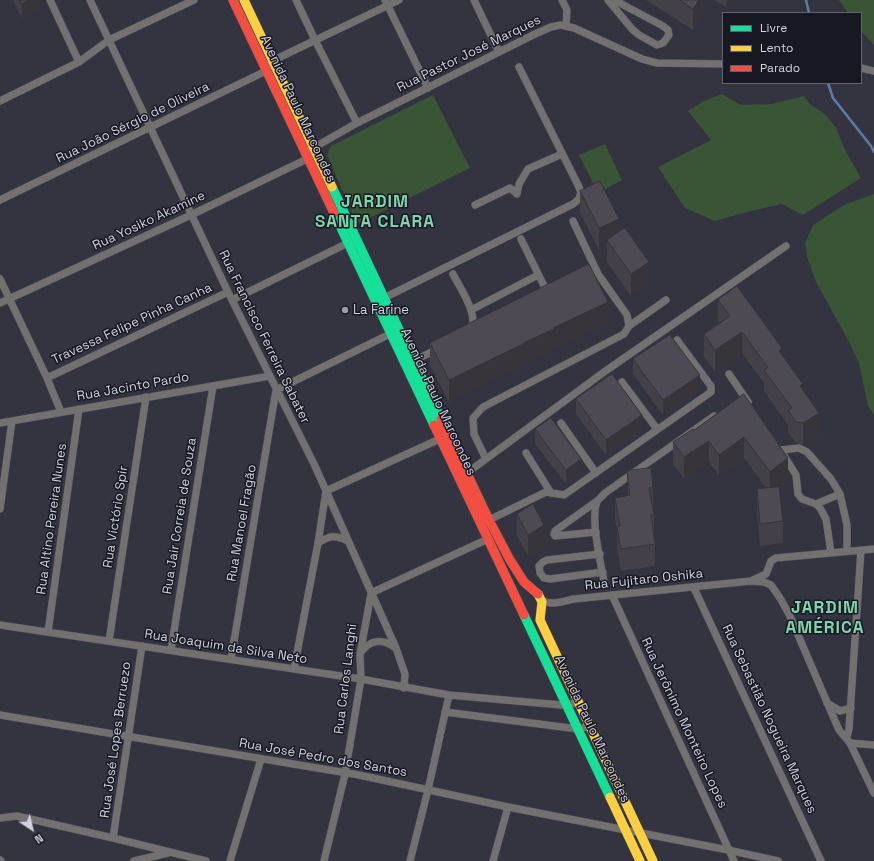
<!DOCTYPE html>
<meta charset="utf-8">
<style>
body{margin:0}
#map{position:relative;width:874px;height:861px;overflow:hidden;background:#333440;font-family:"Space Grotesk",sans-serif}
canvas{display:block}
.legend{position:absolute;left:722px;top:12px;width:140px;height:72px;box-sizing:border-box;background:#181822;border:1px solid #62626e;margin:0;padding:5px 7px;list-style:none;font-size:12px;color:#d1d2e0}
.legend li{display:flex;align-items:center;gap:8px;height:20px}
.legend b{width:20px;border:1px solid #62626e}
.north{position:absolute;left:12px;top:809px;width:40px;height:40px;-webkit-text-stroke:3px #181822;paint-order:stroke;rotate:145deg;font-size:11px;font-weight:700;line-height:16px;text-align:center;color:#d1d2e0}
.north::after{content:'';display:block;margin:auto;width:14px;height:18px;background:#d1d2e0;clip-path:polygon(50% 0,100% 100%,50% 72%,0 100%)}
</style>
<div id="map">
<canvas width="874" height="861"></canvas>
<ul class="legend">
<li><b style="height:5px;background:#16e098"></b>Livre</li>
<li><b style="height:5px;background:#ffcf43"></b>Lento</li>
<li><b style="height:5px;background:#f24e42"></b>Parado</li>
</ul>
<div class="north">N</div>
</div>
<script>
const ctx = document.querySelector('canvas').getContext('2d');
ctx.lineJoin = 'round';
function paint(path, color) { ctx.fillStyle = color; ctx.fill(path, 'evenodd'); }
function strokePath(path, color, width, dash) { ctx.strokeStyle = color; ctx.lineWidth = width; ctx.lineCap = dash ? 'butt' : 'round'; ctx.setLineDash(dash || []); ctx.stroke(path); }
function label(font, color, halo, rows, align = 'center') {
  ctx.font = font + ' "Space Grotesk",sans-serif'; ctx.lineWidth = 3; ctx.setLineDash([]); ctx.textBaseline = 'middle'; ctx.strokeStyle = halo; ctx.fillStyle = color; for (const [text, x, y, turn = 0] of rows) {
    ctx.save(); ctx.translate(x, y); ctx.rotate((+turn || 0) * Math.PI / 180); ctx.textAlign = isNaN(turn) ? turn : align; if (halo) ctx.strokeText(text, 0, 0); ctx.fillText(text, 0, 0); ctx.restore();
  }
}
const green = new Path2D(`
 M839 0H874V45L861 31V13H848Z
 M722 94 741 105 771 104 804 96 811 105 826 115 836 128 846 152 861 178 803 215 782 204 751 211 715 221 685 208 658 167 711 140 688 111 704 101Z
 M433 95 470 168 357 224 327 155 331 146Z
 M605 144 622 180 598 193 579 155Z
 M874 194V415L868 406 859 363 848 340 816 282 807 257 805 243 813 225 844 205Z`);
const stream = new Path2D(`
 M806 0 809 13
 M828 83 833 98 871 146 874 152`);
const street = new Path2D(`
 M50 0 79 62
 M90 0 228 292 315 466 396 648 405 674 404 688
 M296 0 315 40 357 123
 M385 0 428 88
 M474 0 499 52
 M562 0 567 10 566 26
 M608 0 632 29 639 35 657 45 663 43 669 35 668 30 663 26 614 0
 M861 68 874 71
 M0 101 79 62 109 40 194 0
 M0 200 266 71 272 61 399 0
 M475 205 510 188 517 194 519 184 528 169 562 154
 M521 239 548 294
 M453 274C460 288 479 315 471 329
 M0 279 47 378 61 412
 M384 298 573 204 579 199 581 192 578 185 519 67
 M232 300 352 241
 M0 303 191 215 307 159 313 148 357 123 535 34 551 27 561 25 574 28 642 59 657 63 723 64
 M471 310 538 275
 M629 326 666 300
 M414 361 437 349
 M729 374 748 402
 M47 378 228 292
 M622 382 657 429
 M0 423 270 376
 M561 423 596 473
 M781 450 799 448 807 452 831 479 840 494 847 525V551
 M526 453 551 493
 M783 454 796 475 798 494 802 499 816 504 820 508 826 519 831 553
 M486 459 474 434 473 418 483 407 624 334 629 326 627 315 598 274 573 221
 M467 473 604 372 786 246
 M816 504 840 494
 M0 509 12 421
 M489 520 546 492 564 495 711 392V386L677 340
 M596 532 555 536 554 534 555 531 597 501
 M318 543C330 535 336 535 348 541
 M600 554 547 560 543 562 539 566 540 573 544 578 550 579 603 572
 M753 580 766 574 771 561 776 558 874 549
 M604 582C601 563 590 519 597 502 598 499 603 496 605 493L714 416
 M694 588 821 861
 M371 593 488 539
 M612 595 734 861
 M541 599C549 607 564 601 574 599L751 581 764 582 771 585 780 598 789 614 839 730 850 743 874 793
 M0 625 361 679 449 695 561 705 578 703
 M48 632 79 409
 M109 641 146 397
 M171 650 213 386
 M361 652C370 640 382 638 394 647
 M231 659 276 390 394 332
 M294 669 318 543 326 491 444 437
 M827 703 840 711 851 708
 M445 712 578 729 589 726
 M0 715 359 775 508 807 728 850 778 861
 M847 737 849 729 861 550
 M850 743 874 745
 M0 818 17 816 113 838 206 861
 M113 838 142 646
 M0 860 1 861
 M134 861 168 853
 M230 861 261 759
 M324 861 345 774 361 679 360 654 371 594
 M410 861 428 790 449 695
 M493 861 508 807`);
const fast = new Path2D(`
 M332 187 441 419
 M334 213 434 425
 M524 615 610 797`);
const slow = new Path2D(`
 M244 0 332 187
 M538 594 542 602 540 620 653 861
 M610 797 640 861`);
const jam = new Path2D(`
 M233 0 334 213
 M441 419 489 520 510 560 524 582 538 594
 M434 425 524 615`);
const wall = new Path2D(`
 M13 0H39V10L22 18Z
 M646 0H705V12L693 30Z
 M714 0H730L726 7Z
 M580 191 619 232 649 284 631 296 607 262V246L599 250 580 212Z
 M718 300 782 356 803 389 819 434 803 445 796 443 788 432V425L764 391V383L742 353 715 372 704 356V334L720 323 718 321Z
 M608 324 554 349V351L525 363V365L449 402 430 365V343Z
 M633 359 700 390 663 415 633 374Z
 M744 394 788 480 779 487 783 521V543L760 546 757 511V489L766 488 744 458 719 476 709 462 684 479 673 464V442L694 430Z
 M576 399 642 430 606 455 576 414Z
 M535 429 581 473 566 484 535 444Z
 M627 471 653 487V509L654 515V532L655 544V566L621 571 617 548V530L615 519V498L628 496Z
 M517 514 544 547 528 556 517 536Z`);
const shadedWall = new Path2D(`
 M29 0H39V10L22 18V4Z
 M699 0H705V12L693 30V9Z
 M726 0H730L726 7Z
 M619 219V241L607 240V246L599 250V228Z
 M649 262V284L631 296V274Z
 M608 302V324L554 349V351L525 363V365L449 402V380L553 328Z
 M742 332V353L715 372V350Z
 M782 348V370L779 351Z
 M700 375V390L663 415V400Z
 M819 413V434L803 445V423Z
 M642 415V430L606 455V440Z
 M744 437V458L719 476V455Z
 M709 441V462L684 479V457Z
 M788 458V480L770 494V472Z
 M581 459V473L566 484V470Z
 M544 525V547L528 556V535Z`);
const building = new Path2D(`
 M20 0H29L22 4Z
 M680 0H699L693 9Z
 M600 181 619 219 599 228 580 191Z
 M625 228 649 262 631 274 607 240Z
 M589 264 608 302 553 328 554 329 525 342V343L449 380 430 343Z
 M737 286 782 348 779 351 803 384 800 386 819 413 803 423 796 422 788 410 792 408 764 370 768 367 742 332 715 350 704 334 730 316 718 300Z
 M670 335 700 375 663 400 633 359Z
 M612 374 642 415 606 440 576 399Z
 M744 394 788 458 770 472 744 437 719 455 709 441 684 457 673 442 693 429 694 430Z
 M551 418 581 459 566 470 535 429Z
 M651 468 653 487 649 488 654 515H651L655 544 621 549 617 527 620 526 615 498 630 495 627 471Z
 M779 487 783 521 760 524 757 489Z
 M533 504 544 525 528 535 517 514Z`);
const markers = [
 [345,310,4,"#9a9ba8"]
];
const streetNames = [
 ["Rua Pastor José Marques",469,54,-26],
 ["Avenida Paulo Marcondes",298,109,65],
 ["Rua João Sérgio de Oliveira",133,123,-26],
 ["Rua Yosiko Akamine",149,221,-25],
 ["Travessa Felipe Pinha Canha",132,324,-25],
 ["Rua Francisco Ferreira Sabater",264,337,64],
 ["Rua Jacinto Pardo",133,387,-10],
 ["Avenida Paulo Marcondes",438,402,65],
 ["Rua Jair Correia de Souza",180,516,-81],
 ["Rua Victório Spir",116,517,-81],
 ["Rua Altino Pereira Nunes",52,519,-82],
 ["Rua Manoel Fragão",242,523,-80],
 ["Rua Fujitaro Oshika",644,580,-6],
 ["Rua Joaquim da Silva Neto",226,647,9],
 ["Rua Carlos Langhi",346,679,-83],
 ["Rua Sebastião Nogueira Marques",769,719,65],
 ["Rua Jerônimo Monteiro Lopes",684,723,65],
 ["Avenida Paulo Marcondes",592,729,65],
 ["Rua José Lopes Berruezo",116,740,-82],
 ["Rua José Pedro dos Santos",323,758,10]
];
const poiNames = [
 ["La Farine",353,310]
];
const districtNames = [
 ["JARDIM",375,202],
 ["SANTA CLARA",375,222],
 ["JARDIM",825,608],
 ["AMÉRICA",825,628]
];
paint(green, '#3a5436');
strokePath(stream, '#5c7cac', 2.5);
strokePath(street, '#50515c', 8);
strokePath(fast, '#50515c', 10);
strokePath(slow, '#50515c', 10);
strokePath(jam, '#50515c', 10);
strokePath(street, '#737070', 7);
strokePath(fast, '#16e098', 9);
strokePath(slow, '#ffcf43', 9);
strokePath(jam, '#f24e42', 9);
paint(wall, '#434047');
paint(shadedWall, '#37343a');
paint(building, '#4e4a53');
strokePath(building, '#37343a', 1);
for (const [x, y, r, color] of markers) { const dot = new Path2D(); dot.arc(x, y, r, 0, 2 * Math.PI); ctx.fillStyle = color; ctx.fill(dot); strokePath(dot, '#181822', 1.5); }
label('13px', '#d1d2e0', '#181822', streetNames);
label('13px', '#d1d2e0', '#181822', poiNames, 'left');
ctx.letterSpacing = '1px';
label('bold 17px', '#80d4ad', '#181822', districtNames);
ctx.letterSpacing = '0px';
</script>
